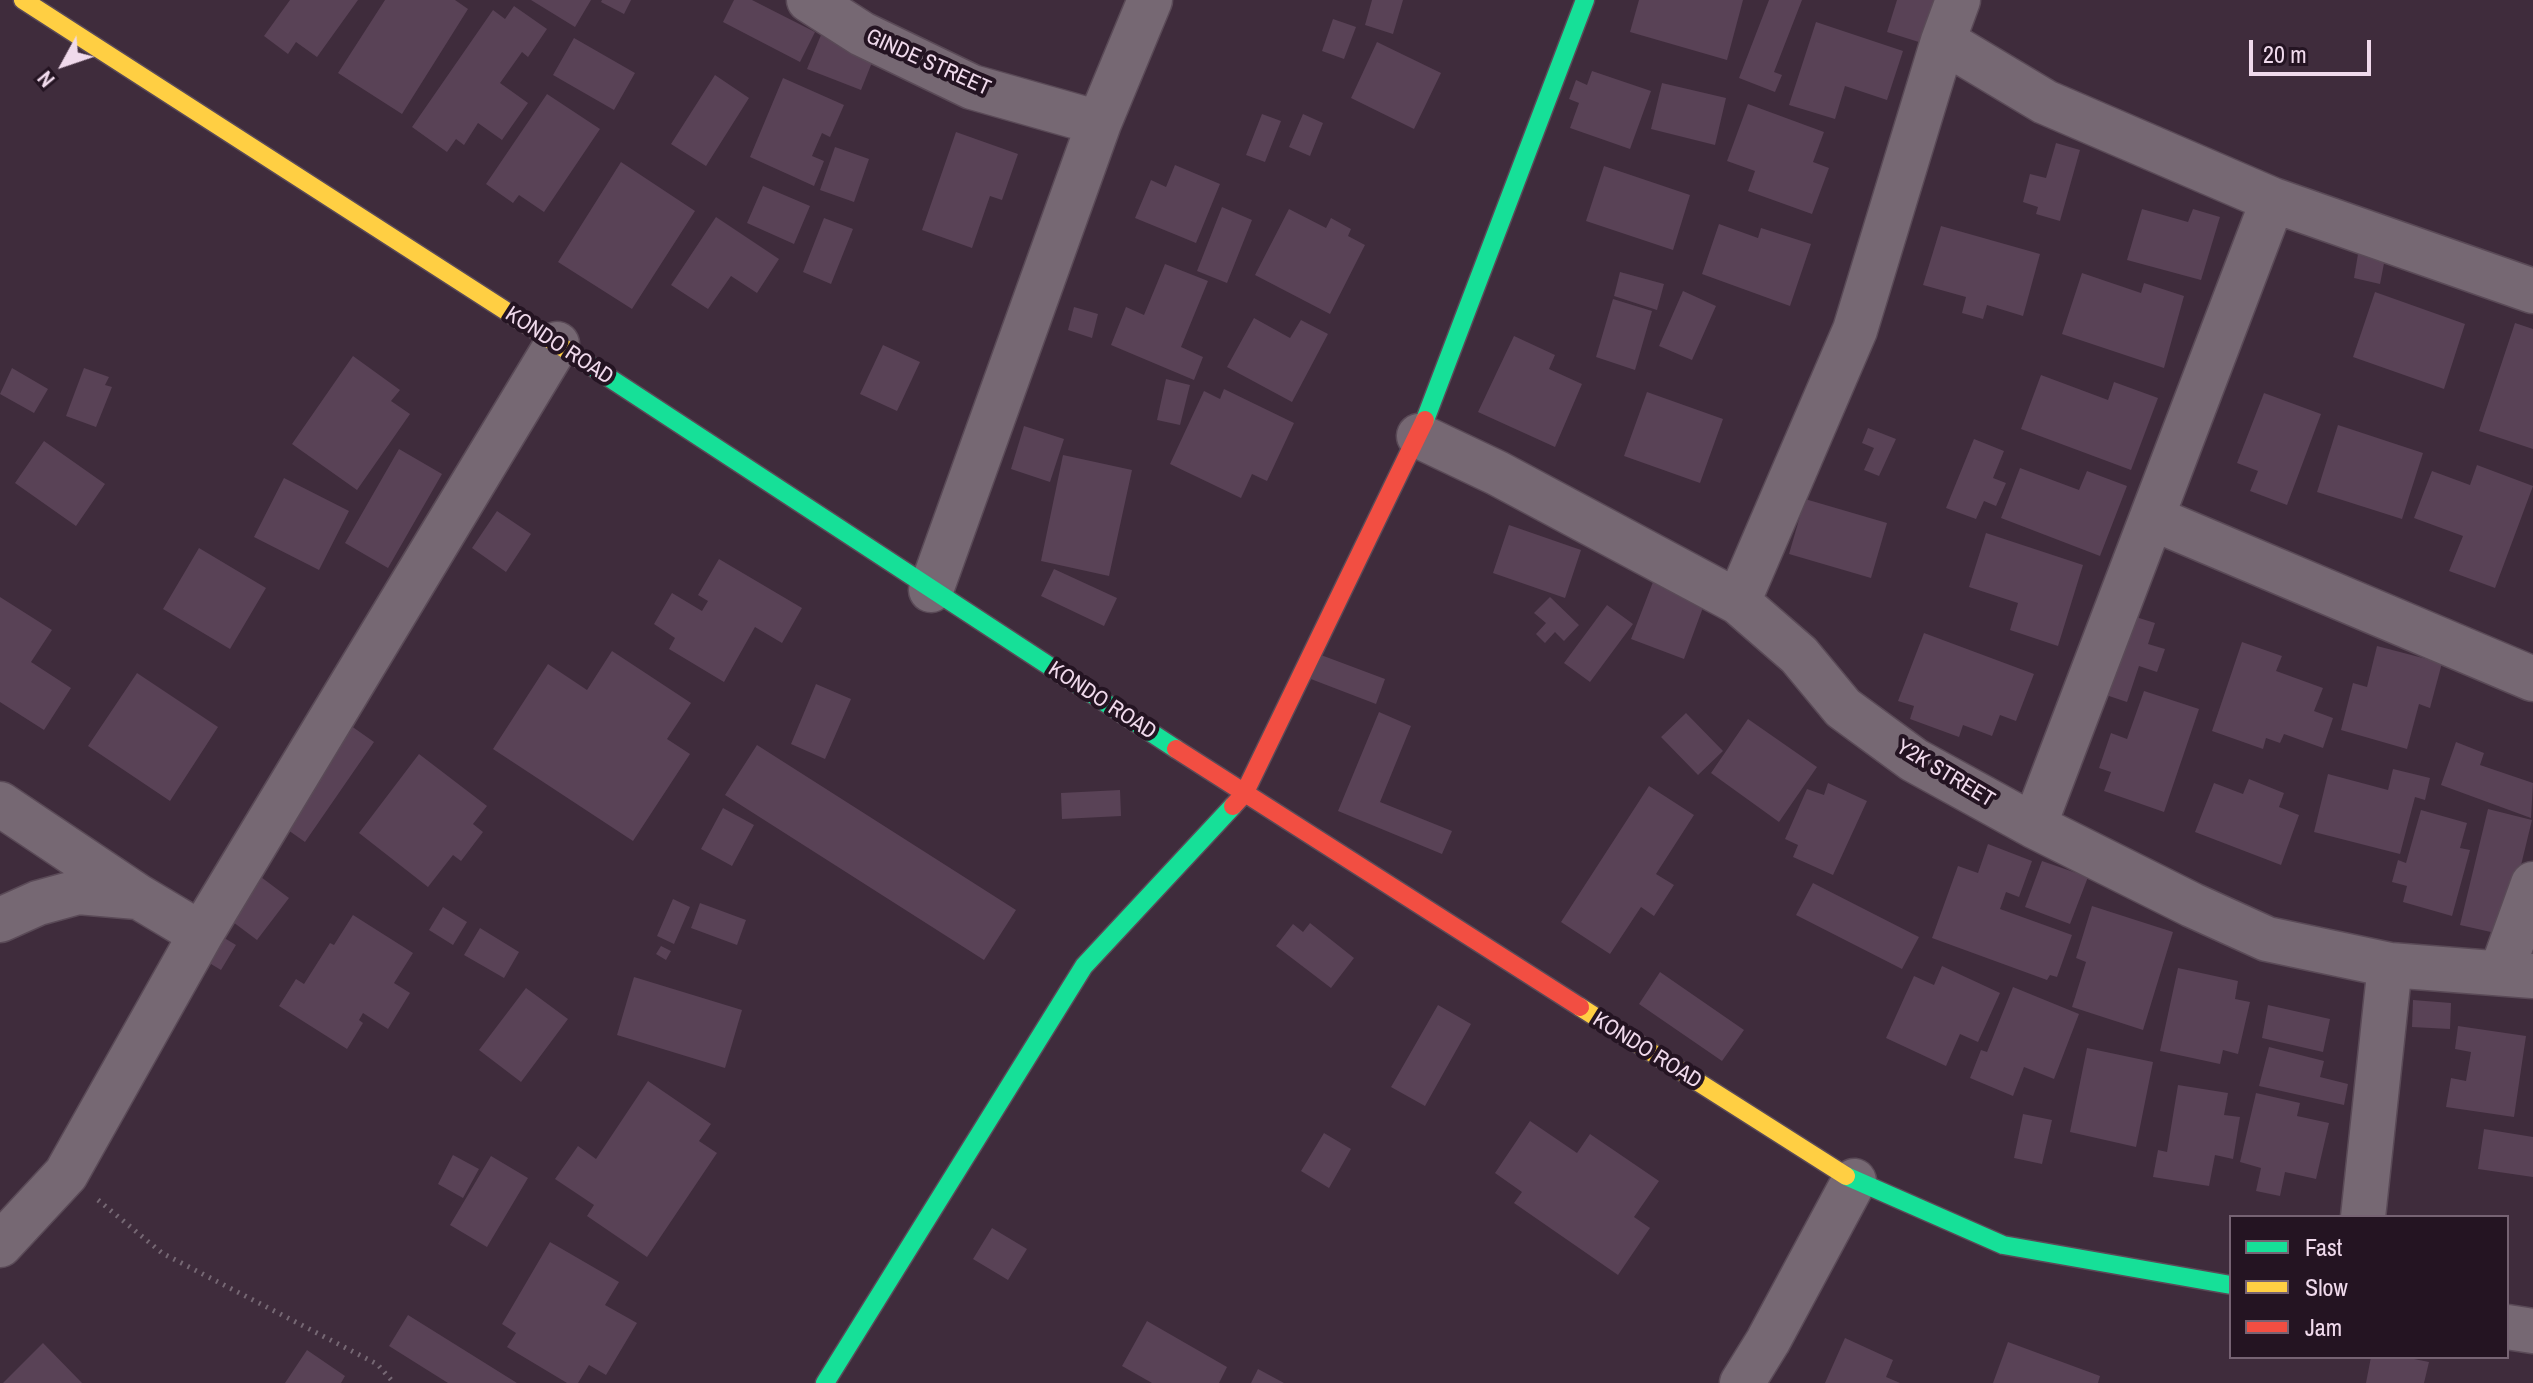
<!DOCTYPE html>
<style>
body{margin:0}
#map{position:relative;width:2533px;height:1383px;overflow:hidden;background:#3f2c3c;font-family:"Archivo Narrow",sans-serif}
canvas{display:block}
.legend{position:absolute;left:2229px;top:1215px;width:280px;height:144px;box-sizing:border-box;background:#241422;border:2px solid #766373;margin:0;padding:10px 14px;list-style:none;font-size:24px;color:#f0daec}
.legend li{display:flex;align-items:center;gap:16px;height:40px}
.legend b{width:40px;border:2px solid #766373}
.north{position:absolute;left:24px;top:24px;width:80px;height:80px;-webkit-text-stroke:6px #241422;paint-order:stroke;rotate:230deg;font-size:22px;font-weight:700;line-height:32px;text-align:center;color:#f0daec}
.north::after{content:'';display:block;margin:auto;width:28px;height:36px;background:#f0daec;clip-path:polygon(50% 0,100% 100%,50% 72%,0 100%)}
.scale{position:absolute;left:2249px;top:40px;width:122px;height:36px;box-sizing:border-box;border:4px solid #f0daec;border-top:0;padding-left:10px;font-size:24px;line-height:28px;white-space:nowrap;color:#f0daec;-webkit-text-stroke:6px #241422;paint-order:stroke}
</style>
<div id="map">
<canvas width="2533" height="1383"></canvas>
<ul class="legend">
<li><b style="height:10px;background:#16e098"></b>Fast</li>
<li><b style="height:10px;background:#ffcf43"></b>Slow</li>
<li><b style="height:10px;background:#f24e42"></b>Jam</li>
</ul>
<div class="north">N</div>
<div class="scale">20 m</div>
</div>
<script>
const ctx = document.querySelector('canvas').getContext('2d');
ctx.lineJoin = 'round';
function paint(path, color) { ctx.fillStyle = color; ctx.fill(path, 'evenodd'); }
function strokePath(path, color, width, dash) { ctx.strokeStyle = color; ctx.lineWidth = width; ctx.lineCap = dash ? 'butt' : 'round'; ctx.setLineDash(dash || []); ctx.stroke(path); }
function label(font, color, halo, rows, align = 'center') {
  ctx.font = font + ' "Archivo Narrow",sans-serif'; ctx.lineWidth = 8; ctx.setLineDash([]); ctx.textBaseline = 'middle'; ctx.strokeStyle = halo; ctx.fillStyle = color; for (const [text, x, y, turn = 0] of rows) {
    ctx.save(); ctx.translate(x, y); ctx.rotate((+turn || 0) * Math.PI / 180); ctx.textAlign = isNaN(turn) ? turn : align; if (halo) ctx.strokeText(text, 0, 0); ctx.fillText(text, 0, 0); ctx.restore();
  }
}
const building = new Path2D(`
 M290 0H358L317 57 296 42 288 54 264 36Z
 M385 0H455L468 9 402 114 338 73Z
 M531 0H591L575 27Z
 M602 0H631L624 14 601 2Z
 M734 0H752L815 32 800 62 723 22Z
 M1372 0H1403L1393 34 1365 25Z
 M1639 0H1743L1727 60 1630 32Z
 M1769 0H1802L1774 72 1782 75 1775 92 1739 78Z
 M1897 0H1935L1922 43 1887 32Z
 M514 6 547 29 528 57 522 52 500 83 528 103 502 140 478 123 464 145 456 139 447 152 412 127 493 10 505 19Z
 M1333 19 1356 27 1344 59 1322 51Z
 M1816 22 1903 51 1887 100 1845 86 1835 119 1789 105Z
 M821 35 873 60 861 90 807 69Z
 M574 38 635 73 614 110 553 75Z
 M1377 42 1441 73 1414 129 1351 98Z
 M1592 71 1651 91 1630 149 1570 128 1579 103 1569 99 1576 80 1587 85Z
 M715 75 749 98 706 166 671 144Z
 M783 78 844 105 830 137 822 133 812 156 824 161 814 186 750 157Z
 M1662 83 1726 98 1715 145 1651 129Z
 M547 94 600 129 544 212 519 195 513 203 486 184Z
 M1748 104 1824 132 1813 162 1829 168 1812 214 1748 191 1755 171 1727 161Z
 M1262 114 1281 121 1265 162 1246 155Z
 M1303 114 1323 123 1310 156 1289 147Z
 M956 132 1018 154 1002 200 990 196 972 248 922 230Z
 M2056 143 2080 150 2060 221 2036 214 2038 207 2023 202 2030 174 2046 178Z
 M835 147 869 159 854 202 820 190Z
 M621 162 695 211 632 309 558 262Z
 M1175 165 1220 184 1196 243 1135 218 1151 180 1166 187Z
 M1604 166 1690 195 1673 250 1586 221Z
 M763 186 810 206 794 244 747 223Z
 M1222 207 1252 220 1227 283 1197 271Z
 M1289 209 1326 228 1331 218 1351 229 1348 236 1365 245 1330 314 1255 275Z
 M2142 209 2188 222 2193 209 2220 217 2201 280 2127 260Z
 M716 217 779 259 757 293 731 276 708 309 671 285Z
 M824 218 853 229 831 284 803 272Z
 M1719 224 1758 238 1761 228 1811 244 1790 306 1702 274Z
 M1941 226 2040 254 2023 316 1987 305 1983 319 1962 313 1966 297 1923 285Z
 M2359 248 2386 253 2380 284 2354 278Z
 M1165 264 1208 281 1181 347 1203 357 1194 380 1111 345 1126 307 1144 315Z
 M1620 272 1664 284 1657 310 1614 296Z
 M2082 273 2141 293 2144 283 2184 296 2164 368 2062 334Z
 M1683 291 1716 306 1692 360 1659 346Z
 M2375 292 2465 324 2444 389 2353 357Z
 M1613 299 1652 311 1635 370 1596 357Z
 M1074 307 1098 314 1092 338 1068 330Z
 M1254 318 1290 338 1301 320 1328 334 1292 402 1227 367Z
 M2515 323 2533 329V449L2479 431Z
 M1514 336 1555 355 1549 369 1582 384 1555 447 1478 412Z
 M883 345 920 362 897 411 860 394Z
 M353 356 400 390 391 401 410 414 357 490 292 444Z
 M12 368 48 389 34 413 0 394Z
 M84 368 109 377 105 385 112 387 96 427 66 416Z
 M2041 375 2108 400 2114 382 2158 398 2131 470 2021 429Z
 M1166 379 1190 385 1180 425 1157 420Z
 M1224 389 1294 423 1267 481 1252 474 1241 498 1170 464 1204 391 1220 399Z
 M1647 392 1723 419 1700 483 1624 456Z
 M2264 393 2321 414 2287 505 2250 491 2258 471 2237 463Z
 M2338 425 2423 453 2402 519 2317 492Z
 M1024 426 1064 439 1050 482 1011 469Z
 M1868 428 1896 439 1879 476 1864 470 1874 448 1862 443Z
 M1974 439 2004 451 1993 478 2006 483 1996 506 1984 501 1976 519 1946 508Z
 M44 441 105 484 76 526 15 483Z
 M399 449 442 474 388 568 345 543Z
 M1063 455 1132 470 1109 576 1041 561Z
 M2477 465 2533 486 2495 588 2449 571 2463 536 2414 518 2432 471 2470 485Z
 M2020 468 2079 490 2087 471 2127 486 2100 556 2001 518Z
 M284 478 349 511 319 570 254 537Z
 M1805 499 1887 523 1871 578 1789 554Z
 M497 511 531 534 506 572 472 548Z
 M1509 525 1581 550 1565 598 1493 573Z
 M1986 533 2083 565 2058 646 2010 630 2018 603 1969 587Z
 M199 548 266 588 230 649 163 609Z
 M719 559 802 608 782 643 755 627 724 682 669 649 675 638 654 624 672 593 702 611 708 601 698 595Z
 M1054 569 1117 598 1104 626 1041 596Z
 M1653 582 1705 602 1684 659 1631 639Z
 M0 597 52 630 31 662 71 688 44 730 0 702Z
 M1550 597 1579 625 1564 641 1555 632 1545 643 1536 634 1546 623 1534 613Z
 M1607 605 1633 624 1590 682 1564 663Z
 M2120 612 2155 623 2148 644 2165 649 2157 672 2139 666 2127 702 2094 691Z
 M1924 633 2034 674 2016 721 2000 715 1992 736 1963 725 1959 737 1910 719 1914 706 1898 701Z
 M2242 642 2282 656 2276 671 2323 688 2314 711 2333 718 2323 748 2284 734 2280 743 2266 738 2263 749 2212 731Z
 M2377 646 2442 663 2430 708 2419 704 2407 749 2341 730 2353 683 2367 687Z
 M612 651 691 703 667 739 690 754 633 841 493 749 548 664 587 690Z
 M1313 652 1385 679 1376 704 1303 676Z
 M137 673 218 727 170 801 88 746Z
 M816 684 851 699 825 759 791 744Z
 M2144 691 2199 709 2164 812 2104 791 2111 772 2099 768 2111 733 2127 739Z
 M1379 712 1411 726 1380 802 1452 831 1442 854 1338 811Z
 M1686 713 1723 751 1698 775 1661 737Z
 M1748 719 1817 767 1779 822 1711 773Z
 M347 723 374 742 305 842 278 823Z
 M2456 742 2484 753 2480 765 2533 783 2531 818 2441 785Z
 M757 745 1016 910 984 960 725 795Z
 M419 754 487 806 473 824 483 832 461 861 453 855 428 887 359 833Z
 M2393 769 2430 778 2425 800 2415 797 2400 854 2314 832 2328 774 2388 790Z
 M2249 779 2284 793 2279 807 2299 815 2281 865 2195 832 2214 783 2243 794Z
 M1828 783 1867 801 1833 875 1793 857 1798 845 1785 839 1807 789 1824 795Z
 M1649 786 1694 815 1656 874 1674 885 1654 916 1641 907 1610 954 1561 922Z
 M1120 790 1121 816 1062 819 1061 793Z
 M723 808 754 825 732 866 701 849Z
 M2488 809 2532 820 2504 935 2460 925Z
 M2421 810 2467 823 2460 848 2470 850 2452 916 2403 902 2407 886 2392 882 2398 860 2406 863Z
 M1988 844 2032 861 2019 897 2006 892 2000 909 2072 935 2057 977 2050 975 2047 980 1932 938 1958 866 1978 873Z
 M2042 861 2088 877 2070 924 2025 907Z
 M261 877 289 898 257 940 229 919Z
 M1813 883 1919 937 1902 969 1796 915Z
 M673 899 690 907 674 944 657 936Z
 M700 903 746 920 737 945 691 928Z
 M2092 906 2173 932 2143 1030 2072 1007 2086 962 2076 958Z
 M443 907 467 922 453 945 429 930Z
 M353 915 413 953 394 983 410 993 388 1029 363 1013 359 1020 363 1023 347 1049 279 1006 296 979 304 984 330 943 334 945Z
 M1310 923 1354 958 1331 988 1276 946 1293 924 1303 932Z
 M480 928 519 952 504 978 464 955Z
 M221 936 236 945 221 970 206 961Z
 M661 946 671 951 666 960 656 954Z
 M1942 966 2000 993 1978 1042 1960 1034 1946 1066 1886 1038 1914 976 1934 985Z
 M2178 968 2238 981 2235 999 2250 1002 2238 1054 2223 1050 2220 1064 2160 1051Z
 M1660 972 1744 1030 1722 1061 1639 1004Z
 M634 977 742 1010 725 1068 617 1035Z
 M2013 987 2079 1014 2054 1079 2024 1067 2013 1096 1970 1078 1981 1050 1987 1052Z
 M526 988 568 1019 521 1082 479 1050Z
 M2413 1000 2451 1003 2450 1029 2412 1027Z
 M1438 1005 1471 1024 1425 1106 1391 1087Z
 M2268 1005 2330 1019 2323 1052 2262 1038Z
 M2458 1026 2526 1036 2514 1117 2446 1107 2451 1078 2466 1081 2471 1052 2455 1049Z
 M2269 1047 2324 1061 2320 1077 2348 1084 2344 1105 2259 1086Z
 M2087 1048 2153 1062 2136 1147 2070 1132Z
 M648 1081 711 1124 699 1141 717 1153 647 1257 587 1216 594 1205 555 1179 578 1146 596 1159Z
 M2178 1085 2228 1093 2224 1115 2240 1117 2233 1159 2215 1155 2209 1186 2153 1177 2158 1150 2167 1152Z
 M2256 1093 2300 1103 2297 1116 2329 1123 2316 1179 2285 1172 2280 1196 2256 1191 2261 1168 2240 1162Z
 M2023 1114 2052 1120 2042 1164 2014 1158Z
 M1530 1121 1577 1153 1590 1134 1659 1181 1634 1217 1650 1228 1618 1275 1514 1203 1522 1192 1495 1173Z
 M2484 1129 2533 1137V1177L2478 1169Z
 M1324 1133 1351 1149 1329 1188 1301 1171Z
 M453 1155 479 1169 463 1198 438 1184Z
 M491 1156 528 1178 487 1247 450 1225Z
 M992 1228 1027 1249 1008 1280 973 1259Z
 M550 1242 619 1282 605 1305 637 1323 606 1375 589 1365 578 1383H567L507 1347 516 1333 502 1324Z
 M408 1315 517 1383H448L389 1346Z
 M1147 1321 1227 1367 1219 1383H1152L1122 1366Z
 M1845 1338 1893 1360 1886 1377 1900 1383H1825Z
 M2008 1342 2100 1376 2098 1383H1993Z
 M43 1343 82 1383H3Z
 M307 1350 345 1376 341 1383H285Z
 M2371 1357H2404L2429 1362 2424 1383H2366Z
 M1258 1369 1284 1383H1251Z`);
const path = new Path2D(`
 M98 1200 162 1253 377 1364 394 1383`);
const street = new Path2D(`
 M809 0 862 34 972 87 1099 123
 M1943 41 2045 102 2273 200 2533 291
 M1419 436 1497 473 1738 602 1799 655 1843 708 1914 760 2034 826 2192 905 2267 939 2390 965 2533 976
 M2152 518 2533 679
 M931 590 1099 123 1150 0
 M1738 602 1855 330 1943 41 1958 0
 M0 804 139 897 201 934
 M2034 826 2273 200
 M0 920 38 903 78 892 137 897
 M2501 973 2533 884
 M2363 1217 2390 965
 M0 1245 66 1174 201 934 557 344
 M2507 1327 2533 1331
 M1742 1383 1768 1341 1854 1181`);
const fast = new Path2D(`
 M579 358 1176 749
 M1425 420 1585 0
 M1846 1176 2003 1245 2231 1285
 M825 1383 1084 966 1233 806`);
const slow = new Path2D(`
 M23 0 579 358
 M1580 1007 1846 1176`);
const jam = new Path2D(`
 M1176 749 1580 1007
 M1233 806 1244 794 1425 420`);
const streetNames = [
 ["GINDE STREET",928,63,24],
 ["KONDO ROAD",559,346,33],
 ["KONDO ROAD",1102,701,33],
 ["Y2K STREET",1945,774,31],
 ["KONDO ROAD",1647,1051,32]
];
paint(building, '#594256');
strokePath(street, '#5a4a57', 47);
strokePath(fast, '#5a4a57', 21);
strokePath(slow, '#5a4a57', 21);
strokePath(jam, '#5a4a57', 21);
strokePath(path, '#766874', 5, [2, 6]);
strokePath(street, '#766873', 44);
strokePath(fast, '#16e098', 18);
strokePath(slow, '#ffcf43', 18);
strokePath(jam, '#f24e42', 18);
label('22px', '#f0daec', '#241422', streetNames);
</script>
